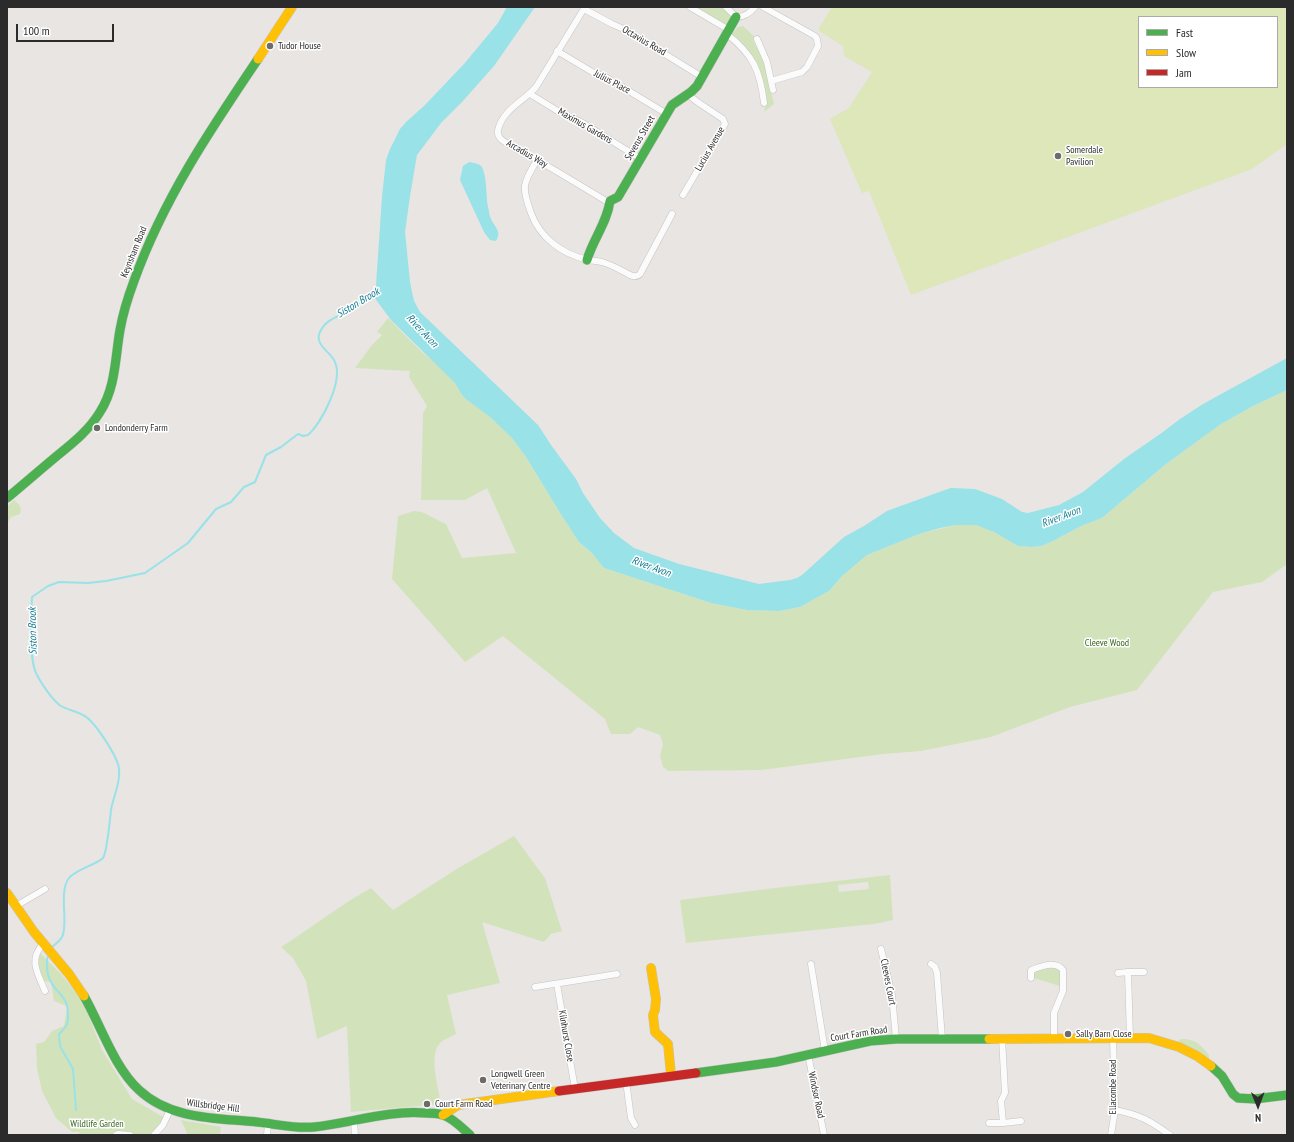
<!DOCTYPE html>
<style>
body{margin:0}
#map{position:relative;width:1294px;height:1142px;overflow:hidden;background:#e8e5e2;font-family:"PT Sans Narrow",sans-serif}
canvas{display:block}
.frame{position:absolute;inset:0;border:8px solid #2b2b2b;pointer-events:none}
.legend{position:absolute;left:1138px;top:16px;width:140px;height:72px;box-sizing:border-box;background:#fff;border:1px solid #aaa;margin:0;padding:5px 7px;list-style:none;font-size:12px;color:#2b2b2b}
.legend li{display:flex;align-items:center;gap:8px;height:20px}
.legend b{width:20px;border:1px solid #aaa}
.north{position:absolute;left:1238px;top:1086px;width:40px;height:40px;-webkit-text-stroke:3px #fff;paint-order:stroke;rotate:179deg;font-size:11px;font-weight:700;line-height:16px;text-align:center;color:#2b2b2b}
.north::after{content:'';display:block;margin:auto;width:14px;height:18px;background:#2b2b2b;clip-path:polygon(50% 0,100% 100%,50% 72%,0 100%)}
.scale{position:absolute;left:16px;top:24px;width:98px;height:18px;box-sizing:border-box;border:2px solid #2b2b2b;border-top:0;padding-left:5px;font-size:12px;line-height:14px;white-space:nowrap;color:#2b2b2b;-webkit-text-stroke:3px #fff;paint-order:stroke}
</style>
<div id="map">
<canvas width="1294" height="1142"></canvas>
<div class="frame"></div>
<ul class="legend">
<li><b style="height:5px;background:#4caf50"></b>Fast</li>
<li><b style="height:5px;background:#ffc107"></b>Slow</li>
<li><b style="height:5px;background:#c62828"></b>Jam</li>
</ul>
<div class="north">N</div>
<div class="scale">100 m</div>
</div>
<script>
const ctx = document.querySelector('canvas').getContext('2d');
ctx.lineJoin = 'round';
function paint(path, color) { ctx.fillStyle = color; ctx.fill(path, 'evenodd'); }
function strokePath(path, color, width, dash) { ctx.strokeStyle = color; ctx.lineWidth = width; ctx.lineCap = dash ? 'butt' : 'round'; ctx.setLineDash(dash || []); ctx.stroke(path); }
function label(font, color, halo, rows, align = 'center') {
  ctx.font = font + ' "PT Sans Narrow",sans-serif'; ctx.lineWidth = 3; ctx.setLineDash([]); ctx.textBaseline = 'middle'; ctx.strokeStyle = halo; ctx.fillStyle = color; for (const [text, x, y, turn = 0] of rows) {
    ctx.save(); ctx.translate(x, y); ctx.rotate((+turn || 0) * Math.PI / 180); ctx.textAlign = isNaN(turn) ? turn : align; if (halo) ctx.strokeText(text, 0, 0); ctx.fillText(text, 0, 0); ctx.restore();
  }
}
const green = new Path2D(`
 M697 7H723L732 17 727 26Z
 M743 26 757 39 753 41 764 61 774 104 764 112 767 99 761 77 746 47 731 35 738 27Z
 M388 318 422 352 439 366 455 383 462 395 490 417 512 438 526 457 562 516 579 542 592 553 604 568 711 603 747 610 779 611 800 607 829 591 842 576 867 555 919 534 955 525H976L985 527 1018 546 1031 547 1041 546 1051 542 1081 526 1102 518 1166 464 1221 424 1253 406 1287 390V564L1262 582 1213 592 1137 690 1070 707 991 737 921 751 883 754 762 770 668 771 663 767 660 756 663 744 660 735 638 727 630 734H611L605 719 503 636 465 662 392 579 398 516 414 511 422 512 446 524 462 558 516 553 487 488 465 500H421L423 413 427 406 409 377 410 371 355 368 372 345 382 335 377 332Z
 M14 500C20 505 22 507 20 514L11 517 7 524V507Z
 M514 836 545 878 562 931 551 934 544 942 482 922 500 983 447 995 456 1034C451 1037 444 1039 440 1043 428 1055 439 1089 441 1104L351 1112 347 1026 317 1039 306 981 293 958 281 947C311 928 340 905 371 888L393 910 455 870Z
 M890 875 893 920 874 924 686 943 680 900 775 888ZM868 882 869 889 839 892 838 885Z
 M41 954 62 975 84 1004 102 1050 132 1099 163 1117 164 1114 169 1116 155 1135H78L80 1132H72L56 1118 42 1091 37 1069 36 1044 44 1042 52 1031 64 1026 67 1006 54 1001 51 982 41 981 36 957Z
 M1052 967 1059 969 1060 971V986L1034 978C1034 968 1044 969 1052 967Z
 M1180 1039C1194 1038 1202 1045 1209 1055V1058L1207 1059 1178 1042Z
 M181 1120 221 1127 220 1135H186L187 1133Z`);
const pitch = new Path2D(`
 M832 7H1287V144L1252 169 911 295 869 191 862 193 830 119 849 108 872 72 844 56 843 46 818 30ZM1139 17H1277V87H1139Z`);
const water = new Path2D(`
 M507 7H535L494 66 462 102 441 123 417 155 410 196 405 232 410 282 414 301 420 312 538 425 551 445 576 479 583 493 600 518 614 533 634 548 679 564 759 584 790 580 797 578 802 575 844 537 864 526 887 511 942 491 951 488 975 489 1002 499 1022 512 1028 513 1059 505 1083 492 1124 459 1163 432 1180 419 1203 404 1287 358V390L1253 406 1221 424 1166 464 1102 518 1081 526 1051 542 1041 546 1031 547 1018 546 994 532 976 525H955L940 528 919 534 867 555 842 576 829 591 800 607 779 611 747 610 711 603 604 568 592 553 579 542 562 516 526 457 512 438 490 417 466 399 462 395 455 383 391 320 374 297C373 292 373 290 376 285L382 197 386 160 390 149 400 129 406 122 424 106 464 64 498 23Z
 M469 162C473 163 478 163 481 166 487 173 486 197 488 207 489 210 489 215 491 219 495 228 502 231 496 241L490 240 484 232 460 180 463 166Z`);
const stream = new Path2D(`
 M51 948C54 945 60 941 62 937 69 924 58 892 69 878 76 869 96 865 103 858 107 852 110 819 111 810 113 797 121 783 119 769 118 757 94 720 83 715 76 711 68 710 61 706 53 701 41 683 37 675 29 662 31 614 32 597L48 586 59 582 88 583 106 581 145 573 188 543 216 509 231 502 244 487 255 482 266 455 281 447 298 434 303 436 308 435C322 422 345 379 334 360 329 351 314 344 320 332 326 319 338 317 349 311 358 306 366 299 374 293
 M48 956C46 962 47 974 50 980 57 995 68 995 68 1015 69 1024 65 1028 59 1034L60 1046 73 1069 76 1110`);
const street = new Path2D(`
 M585 7 536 87C524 101 503 109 498 130 497 133 499 138 502 140 512 148 526 153 537 160 560 173 583 187 606 201H610
 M690 7 729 30
 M726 7 736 17C745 17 750 13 755 7
 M763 7 815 36 817 39 818 46 807 67 802 72 771 81
 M584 9 612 24 626 30 702 77
 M727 34C753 55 760 70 764 103
 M757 39 767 62 773 90
 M557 51 594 73 604 76 667 114
 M530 94 561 113 581 122 641 159
 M537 160C523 184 521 186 531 213 540 238 562 254 588 260 593 261 600 261 605 263 614 266 622 271 630 275 634 277 637 277 640 274L672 214
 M683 195 725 124 723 119 696 101 689 95
 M16 906 45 889
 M43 944C28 960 38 974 45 991
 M881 949 892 995 896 1039
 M811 964 825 1051
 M931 964 935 967 937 973 942 1039
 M1118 973 1128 972
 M1031 978V970C1041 967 1055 960 1063 970V991L1054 1013V1038
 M557 984 575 1089
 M535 987 617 974
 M1002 1038 1005 1093 1001 1101 1003 1123 1021 1121
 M1130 1038 1128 972H1144
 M808 1054 824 1135
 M626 1081 631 1118 635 1125
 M1115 1110C1140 1115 1149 1120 1170 1135
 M354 1121 355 1135
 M989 1123H1003
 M116 1135 118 1134 130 1135
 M154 1135 163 1125 170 1110
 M267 1135 268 1124
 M1111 1135 1115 1110 1113 1038`);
const fast = new Path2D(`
 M587 260C593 239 607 223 610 201L618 197 672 105 691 92 697 86 736 17
 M7 498C24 484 41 469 58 455 74 442 89 430 100 412 116 387 115 358 120 330 123 313 128 297 134 281 163 200 210 130 258 59
 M84 996C101 1026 114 1067 139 1090 171 1120 217 1118 257 1122 276 1124 295 1129 314 1127 351 1123 388 1110 425 1113 431 1113 438 1113 443 1115 453 1118 462 1128 470 1135
 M1211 1066 1222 1076 1233 1094 1238 1098 1255 1099 1287 1095
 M696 1073 776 1062 870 1041 896 1039H989`);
const slow = new Path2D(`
 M258 59 292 7
 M7 893 34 932 69 974 84 996
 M651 968 656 999 655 1010 653 1015 655 1032 668 1044 671 1075
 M989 1039 1149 1038 1179 1047 1197 1056 1211 1066
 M443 1115 458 1105 559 1091`);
const jam = new Path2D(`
 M559 1091 696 1073`);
const markers = [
 [270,46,4,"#6d6c6b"],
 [1058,156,4,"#6d6c6b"],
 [97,428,4,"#6d6c6b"],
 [1068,1034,4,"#6d6c6b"],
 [483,1080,4,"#6d6c6b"],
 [427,1104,4,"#6d6c6b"]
];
const streetNames = [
 ["Octavius Road",644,41,30],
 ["Julius Place",612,82,28],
 ["Maximus Gardens",585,126,30],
 ["Severus Street",640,138,-60],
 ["Lucius Avenue",710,149,-60],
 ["Arcadius Way",527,154,30],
 ["Keynsham Road",134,252,-68],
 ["Cleeves Court",888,982,79],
 ["Court Farm Road",859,1034,-9],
 ["Kilnhurst Close",566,1036,80],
 ["Ellacombe Road",1113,1087,-90],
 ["Windsor Road",816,1095,78],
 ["Willsbridge Hill",213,1106,7]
];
const poiNames = [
 ["Tudor House",278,46],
 ["Somerdale",1066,150],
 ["Pavilion",1066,162],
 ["Londonderry Farm",105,428],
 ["Sally Barn Close",1076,1034],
 ["Longwell Green",491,1074],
 ["Veterinary Centre",491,1086],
 ["Court Farm Road",435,1104]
];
const parkNames = [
 ["Cleeve Wood",1107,643],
 ["Wildlife Garden",97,1124]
];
const waterNames = [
 ["Siston Brook",358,303,-31],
 ["River Avon",422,331,47],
 ["River Avon",1061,517,-21],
 ["River Avon",651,567,20],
 ["Siston Brook",33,631,-91]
];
paint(green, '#d2e3bc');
paint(pitch, '#dde7ba');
paint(water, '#98e2e8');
strokePath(stream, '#98e2e8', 2);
strokePath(street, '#c4c4c4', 7);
strokePath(fast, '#c4c4c4', 10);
strokePath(slow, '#c4c4c4', 10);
strokePath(jam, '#c4c4c4', 10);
strokePath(street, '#fcfbfb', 6);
strokePath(fast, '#4caf50', 9);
strokePath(slow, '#ffc107', 9);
strokePath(jam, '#c62828', 9);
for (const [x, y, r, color] of markers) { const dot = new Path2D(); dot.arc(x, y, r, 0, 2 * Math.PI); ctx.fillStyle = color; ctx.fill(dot); strokePath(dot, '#fff', 1.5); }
label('10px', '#2b2b2b', '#fff', streetNames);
label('10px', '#2b2b2b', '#fff', poiNames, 'left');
label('10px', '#39661d', '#fff', parkNames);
label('italic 11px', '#137c91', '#fff', waterNames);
</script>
